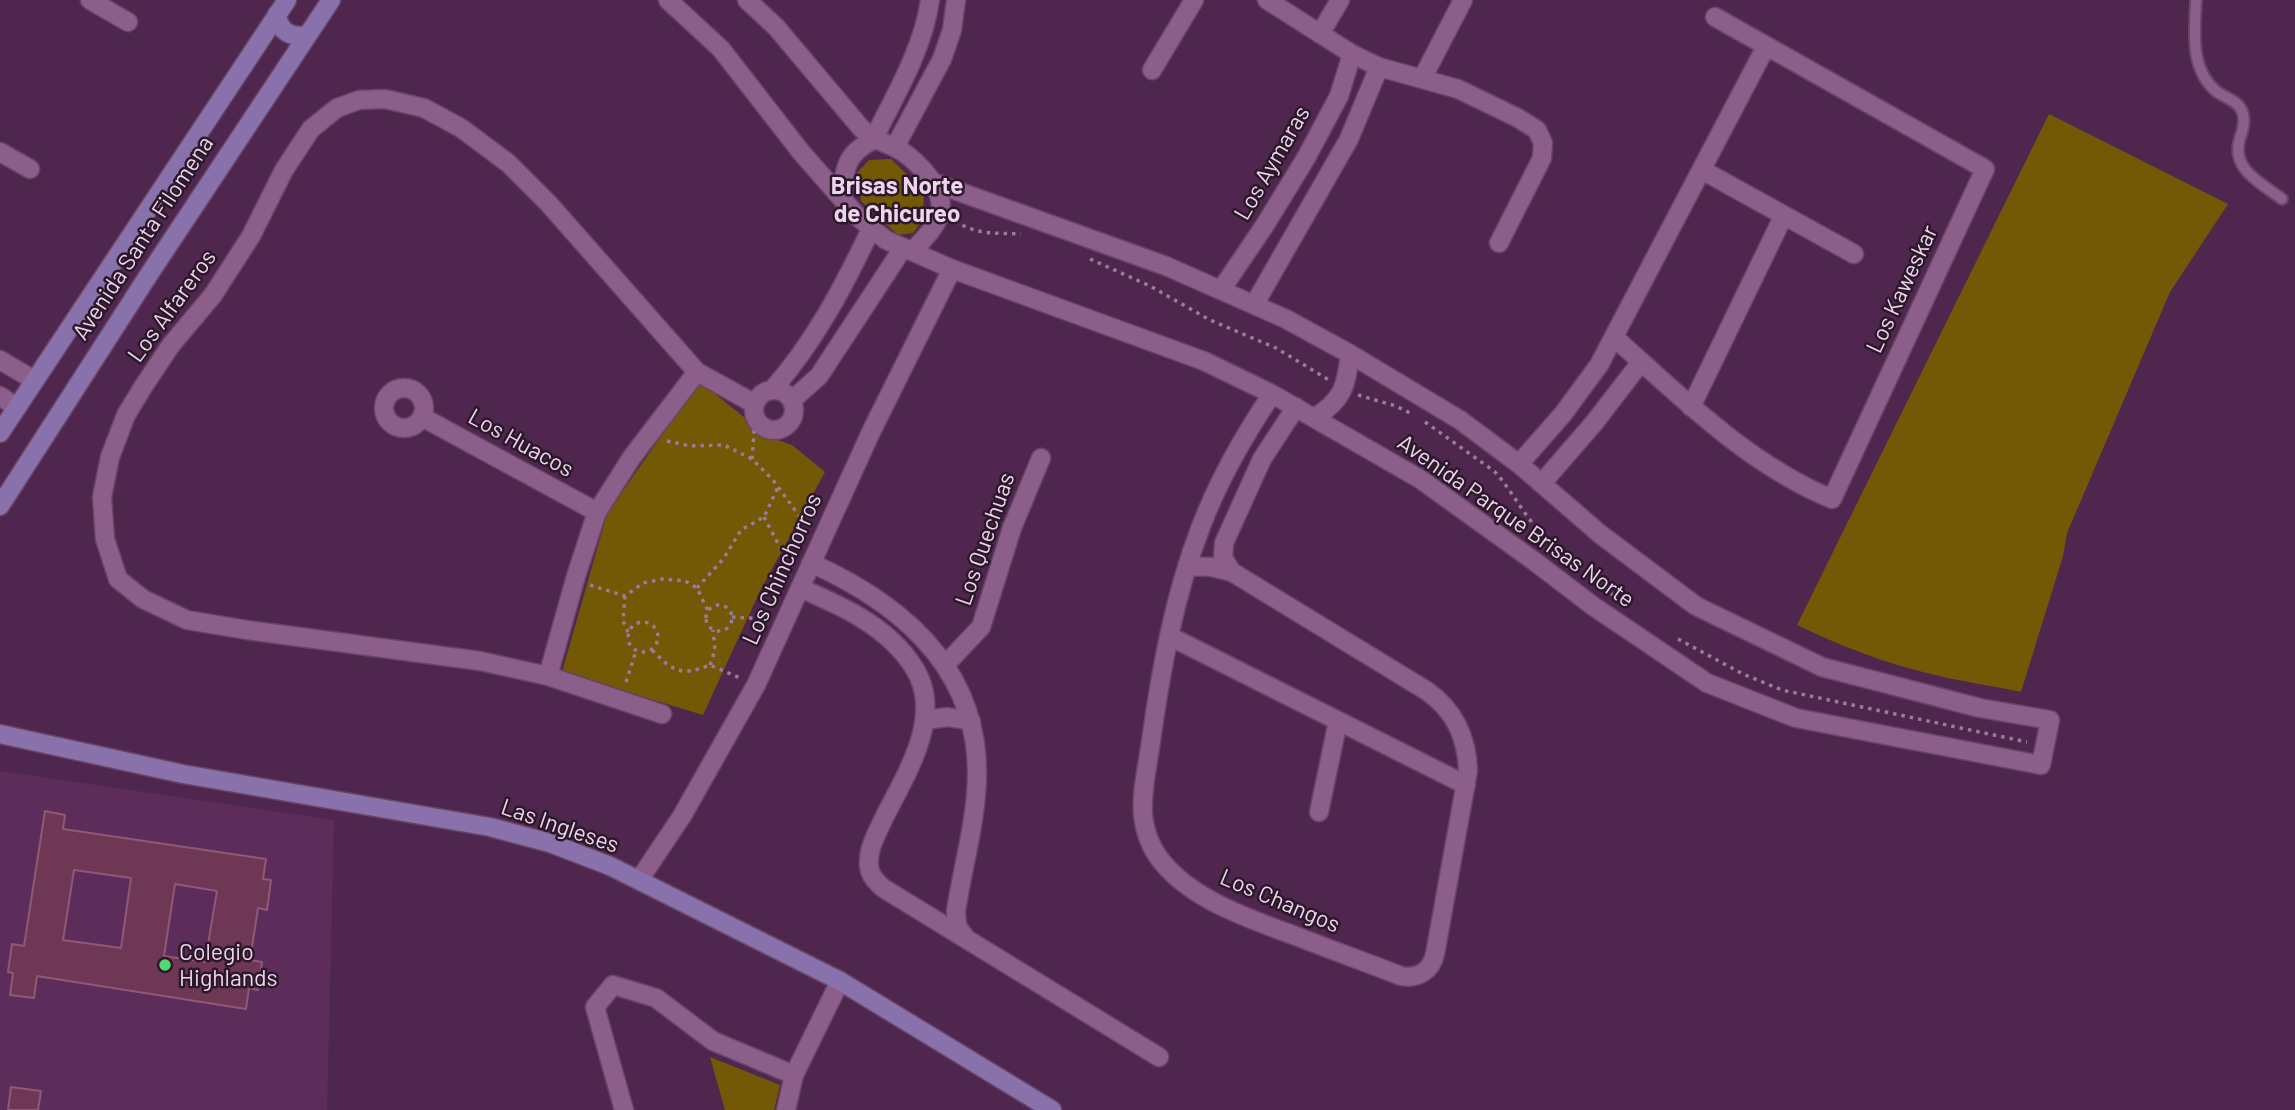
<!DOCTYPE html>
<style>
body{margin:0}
canvas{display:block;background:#4f264e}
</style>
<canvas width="2295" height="1110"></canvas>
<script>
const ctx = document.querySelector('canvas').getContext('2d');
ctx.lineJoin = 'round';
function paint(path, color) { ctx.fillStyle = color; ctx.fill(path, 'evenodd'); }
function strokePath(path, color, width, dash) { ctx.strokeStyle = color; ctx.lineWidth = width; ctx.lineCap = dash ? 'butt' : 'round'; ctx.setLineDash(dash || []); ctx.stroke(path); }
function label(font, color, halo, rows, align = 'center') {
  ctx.font = font + ' Barlow,sans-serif'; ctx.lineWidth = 5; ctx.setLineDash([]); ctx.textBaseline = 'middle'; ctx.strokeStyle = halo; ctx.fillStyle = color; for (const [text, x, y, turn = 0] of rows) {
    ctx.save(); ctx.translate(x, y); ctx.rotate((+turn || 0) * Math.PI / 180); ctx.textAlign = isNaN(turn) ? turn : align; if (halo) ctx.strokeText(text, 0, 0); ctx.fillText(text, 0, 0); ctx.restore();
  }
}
const built = new Path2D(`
 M0 771 334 820 327 1110H0Z`);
const green = new Path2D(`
 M2049 114 2228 204 2170 292 2067 533 2063 556 2021 692C1993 686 1964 682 1935 675 1887 664 1841 646 1797 625Z
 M891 159 924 191 923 219 913 233 898 235 861 201 857 173 869 160Z
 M699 381 755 426 775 439 792 445 825 472 760 591 703 715 562 672 607 514Z
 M710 1057 780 1085 774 1110H725Z`);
const building = new Path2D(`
 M45 811 65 815 63 829 266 859 263 879 271 880 267 910 258 908 250 960 262 962 258 990 249 988 246 1009 37 976 34 998 10 995 13 973 8 972 12 944 24 946ZM74 870 131 878 121 948 63 940ZM175 884 217 891 205 962 164 956Z
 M11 1087 41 1091 38 1110H8Z`);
const path = new Path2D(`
 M955 221C976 235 996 233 1021 234
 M1090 259 1150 286 1210 320 1276 348 1329 380
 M1358 395 1396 406 1410 413
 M1425 422 1494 471C1510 488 1520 509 1536 527 1561 555 1592 579 1622 602
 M667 441 690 446 724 445 752 459 773 480 808 528
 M752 459 755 420
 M764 517 791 568
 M590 585 625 596 643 583 663 579 685 581 697 588 708 611
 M697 588 724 558 741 530 764 517 778 487
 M625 596 623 621 628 632
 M706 618a13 13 0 1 1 26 0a13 13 0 1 1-26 0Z
 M732 617 768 619
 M628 637a15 15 0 1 1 30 0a15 15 0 1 1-30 0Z
 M1678 639 1743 674 1782 690 2027 742
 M652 650C673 671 680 677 710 665L740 678
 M710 665 715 650 713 630
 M626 682 636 651`);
const lane = new Path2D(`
 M2196 0C2195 32 2189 69 2217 92 2226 98 2238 101 2242 111 2246 120 2243 130 2240 138 2230 169 2261 183 2282 199`);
const street = new Path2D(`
 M90 0 128 22
 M668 0 721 49 801 152 858 217 886 240 952 269 1204 361 1272 394 1420 479 1534 561 1593 606 1707 683 1796 718 2041 765 2050 720 1980 708 1822 667 1696 606 1600 534 1519 464 1460 420 1350 354 1286 319 1166 266 932 182
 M747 0 776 27 861 128C876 142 877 139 894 147 905 152 916 162 924 171 954 206 940 222 913 251
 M1267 0 1352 54 1379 67 1458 89 1518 118 1537 130 1543 143 1542 158 1499 243
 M1320 34 1340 0
 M1152 70 1194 0
 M1423 77 1463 0
 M873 140C895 95 923 50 930 0
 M895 147 942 59 952 30 956 0
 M0 152 30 169
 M1702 170 1854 254
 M843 198C844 169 845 154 873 140
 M1221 290 1265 225 1306 158 1339 96 1352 54
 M1254 305 1349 139 1379 67
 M1615 338C1682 398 1748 464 1832 499L1985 169 1715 17
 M0 360 34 380
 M384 408a20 20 0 1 1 40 0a20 20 0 1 1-40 0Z
 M772 390C814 343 844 286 871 229
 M754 410a20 20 0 1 1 40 0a20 20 0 1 1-40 0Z
 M0 396 16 407
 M792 400 819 376 903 248
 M1691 407 1783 217
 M422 417 597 512
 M1314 418C1343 400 1346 387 1350 354
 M1519 464 1563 414 1599 365 1761 56 1766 50 1771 49
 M1542 483 1594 423 1641 362
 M811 563C900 603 977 667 977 773 977 818 963 865 956 911L957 926 965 937
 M1187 566 1211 567 1232 572 1427 691C1455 711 1467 737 1468 771L1435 954C1431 971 1418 979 1401 976 1368 963 1334 951 1301 938 1256 921 1195 902 1163 863 1151 849 1145 833 1143 815 1141 791 1148 765 1151 741 1161 670 1174 597 1200 529 1218 481 1243 437 1272 394
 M1232 572 1223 558 1224 543 1262 459 1296 407
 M800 588C842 606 887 626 913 666 946 715 905 775 883 820 876 835 865 854 870 871 872 878 877 882 883 888L1159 1057
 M1169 636 1466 785
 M945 665 981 627 1012 528 1041 458
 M548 676 576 576 597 512 632 457 697 372
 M662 714 548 676 480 661 247 630 187 620 143 599 118 579 105 539 102 497 110 457 126 415 143 387 171 345 213 295 251 236 284 170 311 129 337 108 359 100 385 99 424 108 461 128 508 163 549 204 697 372 755 404
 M925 720 948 717 971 721
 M1319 812 1338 721
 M639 880 682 816 756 685 871 432 952 269
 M624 1110 595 1007 613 985 656 998 713 1041 794 1075
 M786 1110 794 1075 840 981`);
const secondary = new Path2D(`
 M277 14C279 32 291 38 307 35
 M0 433 287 0
 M0 506 148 276 331 0
 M0 734 183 774 490 827 550 843 610 866 840 981 1052 1110`);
const markers = [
 [165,965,7,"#54d672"]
];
const streetNames = [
 ["Los Aymaras",1272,163,-60],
 ["Avenida Santa Filomena",143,238,-57],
 ["Los Kaweskar",1902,289,-65],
 ["Los Alfareros",172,306,-54],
 ["Los Huacos",521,443,29],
 ["Avenida Parque Brisas Norte",1516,521,35],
 ["Los Quechuas",985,539,-71],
 ["Los Chinchorros",782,569,-66],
 ["Las Ingleses",560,826,19],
 ["Los Changos",1280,901,23]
];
const poiNames = [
 ["Colegio",179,952],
 ["Highlands",179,978]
];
const neighbourhoodNames = [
 ["Brisas Norte",897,186],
 ["de Chicureo",897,214]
];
paint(built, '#5c2d5b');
paint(green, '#735906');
paint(building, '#6e3855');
strokePath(building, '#915875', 2);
strokePath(lane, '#684467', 14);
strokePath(street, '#684467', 21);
strokePath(secondary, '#684467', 21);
strokePath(path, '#9c7a9b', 3.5, [3.5, 5]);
strokePath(lane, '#8c5e8a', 10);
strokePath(street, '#8c5e8a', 18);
strokePath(secondary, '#8972ab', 18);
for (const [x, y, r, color] of markers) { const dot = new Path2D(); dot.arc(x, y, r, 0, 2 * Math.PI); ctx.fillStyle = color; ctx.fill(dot); strokePath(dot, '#2b182a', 2.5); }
label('23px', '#eed4ec', '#2b182a', streetNames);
label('23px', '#eed4ec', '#2b182a', poiNames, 'left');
label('bold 24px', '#eed4ec', '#2b182a', neighbourhoodNames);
</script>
